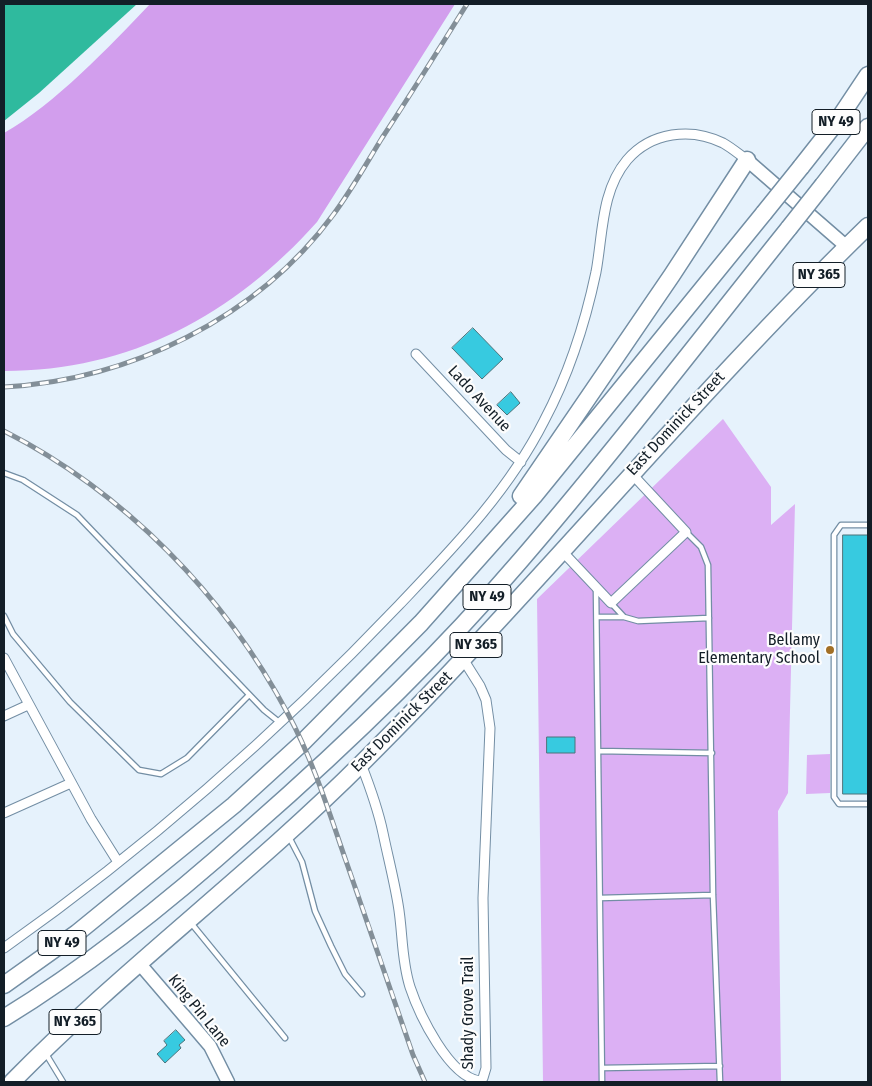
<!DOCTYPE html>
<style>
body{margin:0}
#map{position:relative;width:872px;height:1086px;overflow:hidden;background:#e6f2fc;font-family:"Fira Sans Condensed",sans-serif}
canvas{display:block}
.frame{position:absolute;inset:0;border:5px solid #131e27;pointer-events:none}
</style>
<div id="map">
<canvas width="872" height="1086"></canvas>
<div class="frame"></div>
</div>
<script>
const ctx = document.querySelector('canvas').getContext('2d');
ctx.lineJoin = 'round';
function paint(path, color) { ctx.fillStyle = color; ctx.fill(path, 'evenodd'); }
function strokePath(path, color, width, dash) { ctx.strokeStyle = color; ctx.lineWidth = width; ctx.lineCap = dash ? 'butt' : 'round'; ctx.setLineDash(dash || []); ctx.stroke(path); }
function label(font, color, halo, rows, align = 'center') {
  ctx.font = font + ' "Fira Sans Condensed",sans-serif'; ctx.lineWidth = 4.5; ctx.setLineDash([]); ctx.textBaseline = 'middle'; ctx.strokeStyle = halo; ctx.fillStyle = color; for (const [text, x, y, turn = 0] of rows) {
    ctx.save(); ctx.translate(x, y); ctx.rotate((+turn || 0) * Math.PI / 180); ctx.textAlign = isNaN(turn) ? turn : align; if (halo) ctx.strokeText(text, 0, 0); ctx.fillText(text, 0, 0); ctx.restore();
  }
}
const green = new Path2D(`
 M723 419 771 487V525L795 504 788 793 778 811 781 1082H543L537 599Z
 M830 754V793L806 794 807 755Z`);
const forest = new Path2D(`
 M150 4H455L317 222C234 315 130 371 4 371V133C55 104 109 47 150 4Z`);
const water = new Path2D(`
 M4 4H137L39 93 4 121Z`);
const building = new Path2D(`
 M473 328 503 359 482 379 452 348Z
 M511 392 520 403 507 415 497 405Z
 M843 535H868V794H843Z
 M547 737H575V753H547Z
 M176 1030 185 1040 179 1045 181 1048 165 1063 157 1054 167 1045 164 1041Z`);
const lane = new Path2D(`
 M4 473 23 480 77 515 264 710 279 722
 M868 525H841L834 535V797L839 804H868
 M686 532 701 547 708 565 713 895 720 1082
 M596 589 602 1082
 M611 603 624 617 638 621 709 618
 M4 616 13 634 70 702 139 770 161 774 187 758 249 695
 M597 617H624
 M598 751 712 753
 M289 837 302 862 315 911 331 946 345 974 362 994
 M600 898 713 895
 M191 923 285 1038
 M46 1054 63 1082
 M602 1068 720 1066`);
const street = new Path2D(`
 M416 354 506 450 521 462
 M561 550 611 603 686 532 631 473
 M4 658 91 819 118 862
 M4 716 28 705
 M361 764C370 787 378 809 383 833 388 857 394 880 398 904 403 932 401 959 410 987 419 1014 449 1077 480 1081L483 1078 486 1068 483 898 490 728 486 700 480 686 463 659
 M4 813 71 783
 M4 948C146 848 279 731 399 605 453 548 508 492 544 421 569 374 585 324 596 272 603 234 601 191 627 160 651 132 691 127 723 143 732 148 740 155 747 160`);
const secondary = new Path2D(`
 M747 160 847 247
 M139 963 210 1046 228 1082`);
const highway = new Path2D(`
 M801 167 838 120 868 75
 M823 185 868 127
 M521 496 672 275 747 160
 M4 985 77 933 234 805 302 743 421 623 534 496 764 213
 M4 1018C92 964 172 899 249 830 345 746 437 658 520 561 613 453 700 339 789 228
 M12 1082C123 969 251 874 363 762 537 589 692 397 868 226`);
const rail = new Path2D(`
 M4 387C130 380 257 318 333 215 351 191 366 164 382 138 411 94 439 49 467 4
 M4 431C124 492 225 595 288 714 313 760 329 812 346 861 369 926 391 991 413 1055L425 1082`);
const highwayBridge = new Path2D(`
 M764 213 801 167
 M789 228 823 185`);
const markers = [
 [830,650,5,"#a26f25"]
];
const shields = [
 [836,122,48],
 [819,275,52],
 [487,597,48],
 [476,645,52],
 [62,943,48],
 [75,1022,52]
];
const shieldNames = [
 ["NY 49",836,122],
 ["NY 365",819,275],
 ["NY 49",487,597],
 ["NY 365",476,645],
 ["NY 49",62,943],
 ["NY 365",75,1022]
];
const streetNames = [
 ["Lado Avenue",479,399,47],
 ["East Dominick Street",676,424,-47],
 ["East Dominick Street",402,722,-45],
 ["King Pin Lane",199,1011,51],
 ["Shady Grove Trail",469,1013,-90]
];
const poiNames = [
 ["Bellamy",820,641],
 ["Elementary School",820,659]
];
paint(green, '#dcb0f4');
paint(forest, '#d29eed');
paint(water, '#2fba9e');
paint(building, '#37cae0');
strokePath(building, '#4c737a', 1);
strokePath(lane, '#738ea4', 7);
strokePath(street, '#738ea4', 11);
strokePath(secondary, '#738ea4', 15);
strokePath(highway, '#738ea4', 19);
strokePath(lane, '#fff', 4.5);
strokePath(street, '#fff', 9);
strokePath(secondary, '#fff', 12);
strokePath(highway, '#fff', 16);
strokePath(rail, '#838f98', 5);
strokePath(rail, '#fdfdfd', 3, [9]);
strokePath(highwayBridge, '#738ea4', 19, []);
strokePath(highwayBridge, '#fff', 16);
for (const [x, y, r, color] of markers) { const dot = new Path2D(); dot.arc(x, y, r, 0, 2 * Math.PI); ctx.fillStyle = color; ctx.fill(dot); strokePath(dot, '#fdfdfd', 2); }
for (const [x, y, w] of shields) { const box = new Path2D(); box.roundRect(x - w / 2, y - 12.5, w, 25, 4); ctx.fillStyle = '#fdfdfd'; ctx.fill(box); strokePath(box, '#131e27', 1); }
label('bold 15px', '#131e27', null, shieldNames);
label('16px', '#131e27', '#fdfdfd', streetNames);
label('16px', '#131e27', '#fdfdfd', poiNames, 'right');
</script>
